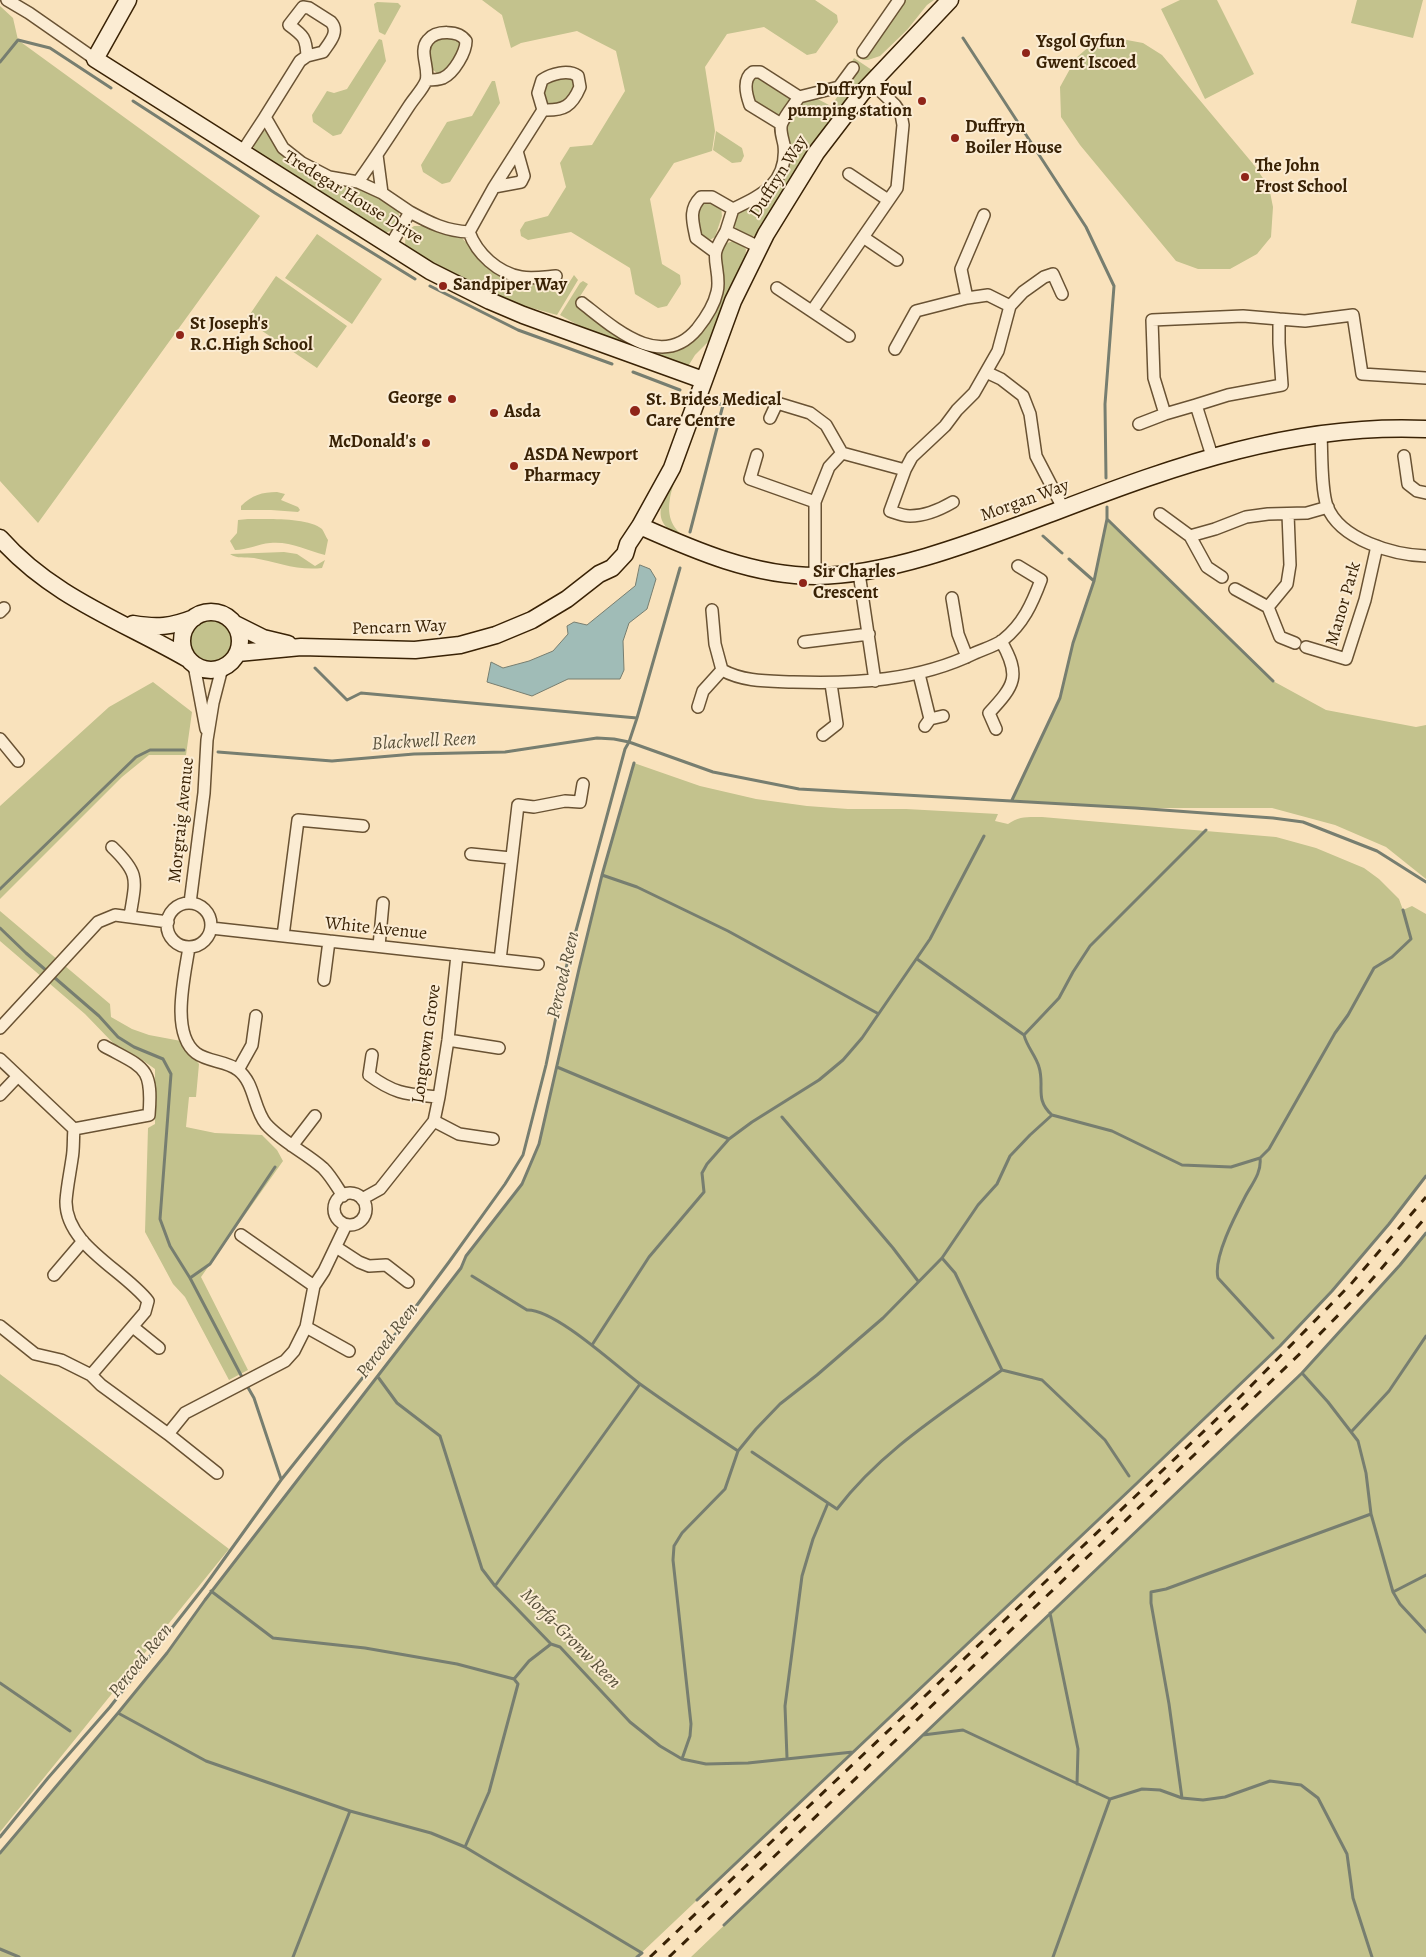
<!DOCTYPE html>
<style>
body{margin:0}
canvas{display:block;background:#f9e2bc}
</style>
<canvas width="1426" height="1957"></canvas>
<script>
const ctx = document.querySelector('canvas').getContext('2d');
ctx.lineJoin = 'round';
function paint(path, color) { ctx.fillStyle = color; ctx.fill(path, 'evenodd'); }
function strokePath(path, color, width, dash) { ctx.strokeStyle = color; ctx.lineWidth = width; ctx.lineCap = dash ? 'butt' : 'round'; ctx.setLineDash(dash || []); ctx.stroke(path); }
function label(font, color, halo, rows, align = 'center') {
  ctx.font = font + ' Alegreya,serif'; ctx.lineWidth = 4; ctx.setLineDash([]); ctx.textBaseline = 'middle'; ctx.strokeStyle = halo; ctx.fillStyle = color; for (const [text, x, y, turn = 0] of rows) {
    ctx.save(); ctx.translate(x, y); ctx.rotate((+turn || 0) * Math.PI / 180); ctx.textAlign = isNaN(turn) ? turn : align; if (halo) ctx.strokeText(text, 0, 0); ctx.fillText(text, 0, 0); ctx.restore();
  }
}
const green = new Path2D(`
 M482 0H815L837 15 838 22 816 53 807 55 764 27 727 34 705 67 715 131 712 151 674 163 650 199 662 264 680 275 681 284 667 306 658 308 635 294 630 268 571 232 528 240 521 236 520 230 525 222 548 216 566 187 560 163 570 147 592 145 625 91 616 51 577 31 521 43 511 48 502 15Z
 M904 0H934L927 5 907 30 880 56 868 60H863L856 56Z
 M1180 0H1217L1254 74 1205 99 1161 9Z
 M1357 0H1423L1413 38 1351 23Z
 M377 2 398 3 401 6 385 35 379 32 374 4Z
 M0 6 13 18 18 40 260 216 38 523 0 481Z
 M446 38H455L460 43 461 49 445 72 438 74 432 69 429 50 432 42Z
 M1116 38 1143 43 1162 55 1254 165 1269 187 1273 207 1271 237 1257 254 1230 269H1198L1176 261 1080 145 1061 117 1060 87 1076 58 1092 44Z
 M379 39 382 40 386 61 341 134 333 136 313 122 312 115 327 91 334 93 347 89Z
 M854 58 875 72 757 235 749 237 737 232C725 204 771 199 783 180 796 158 776 128 798 106 811 92 817 99 831 106L857 68 851 63Z
 M759 76 790 98 791 100 780 116 777 117C763 109 743 98 752 78Z
 M564 77 572 78 575 86 565 103 550 106 544 104 543 88 548 81Z
 M492 81H495L500 103 450 182 442 184 423 172 421 165 447 122 472 116Z
 M262 131H267L274 141 346 184 372 192 398 210 400 220 394 230 381 234 254 151V142Z
 M716 131 742 148 744 156 741 162 732 163 713 150Z
 M707 200 721 207 722 216 715 237 708 241 700 238 696 209 701 203Z
 M414 226H428L462 238 473 250 561 295 574 275 578 280 557 315 521 305 488 291 410 250 405 245 406 232Z
 M317 234 382 279 352 324 285 278Z
 M733 241 739 242 746 249 745 262 711 339 695 355 687 368 583 328 560 315 580 283 583 281 588 284 575 304 634 344 667 350 717 306 722 296 723 283 720 259 722 245Z
 M276 276 347 326 317 368 246 320Z
 M702 405C698 419 694 433 689 446 679 473 653 515 684 536L682 539C670 531 658 524 661 508Z
 M277 492 285 494 281 500 298 507 300 510 298 512 271 510H241V506C252 495 262 492 277 492Z
 M248 519C266 519 308 517 322 529 324 532 326 537 328 540L325 555C306 550 290 541 270 543 258 544 247 550 235 550L230 541 237 533 238 520Z
 M1107 519 1273 681 1326 710 1416 727 1426 725V879L1386 847 1335 825 1272 808H1135L1012 800 1060 698 1073 643 1094 581Z
 M284 552 297 554 315 566 325 560 322 568C298 571 276 562 254 558 246 557 236 559 230 554Z
 M190 639a22 22 0 1 1 44 0a22 22 0 1 1-44 0Z
 M153 682 192 712 186 755H149L122 777 0 899V806L109 707Z
 M634 763 700 786 756 799 807 806 848 809H906L998 814 995 821 1008 824C1019 816 1028 817 1042 817L1276 837 1316 848 1364 868 1379 879 1399 899 1403 910 1412 906 1426 914V1176L1389 1224 1332 1291 1280 1346 1135 1485 637 1957H0V1853L118 1713 167 1653 205 1600 461 1268 466 1256 522 1184 539 1144 579 969 602 875Z
 M0 911 110 1004 111 1017 132 1029 149 1035 181 1041 199 1064 196 1097H189L186 1127 215 1133 262 1135 277 1150 283 1161 201 1277 248 1370 229 1380 185 1297 173 1284 145 1232 148 1128 155 1124V1069L138 1057 114 1044 85 1014 0 941Z
 M1426 1233V1957H691L1302 1373 1400 1265Z
 M0 1374 229 1549 0 1832Z`);
const water = new Path2D(`
 M640 565 650 569 656 579 647 609 629 623 623 641 624 670 620 679H568L532 696 487 682 491 662 503 668 529 661 553 651 568 634 567 626 574 622 587 625 635 586Z`);
const stream = new Path2D(`
 M963 38 1086 227 1114 286 1105 404 1106 478
 M0 62 18 40 50 48 111 88
 M133 101 275 193 415 279
 M430 286 518 330 612 364
 M633 372 680 390
 M1107 519 1273 681
 M690 532 723 405 717 403
 M1043 536 1062 553
 M1069 559 1094 581
 M315 668 347 700 361 693 637 718
 M218 752 332 761 414 754 505 752 597 738 614 739 629 742 713 772 799 789 1135 808 1273 818 1303 822 1377 851 1426 882
 M1012 800 1060 698 1073 643 1094 581 1107 519V507
 M602 875 637 887 728 931 877 1013
 M0 889 136 757 150 750H184
 M0 928 26 953 99 1016 118 1037 134 1047 163 1059 171 1074 160 1219 170 1246 190 1278 243 1379
 M917 959 1024 1035
 M557 1067 729 1139
 M1052 1115C1034 1099 1045 1086 1039 1067 1036 1056 1027 1047 1024 1035L1059 998 1073 972 1090 946 1206 830
 M782 1117 893 1248 918 1281
 M1260 1158C1262 1173 1251 1185 1245 1197 1235 1216 1213 1258 1218 1278L1273 1338
 M942 1258 955 1273 1002 1370
 M472 1276 527 1310C555 1309 616 1366 640 1384 672 1407 705 1429 738 1451
 M190 1278 210 1264 275 1167
 M592 1345 649 1257 704 1192 702 1173 707 1164 729 1139 752 1122 819 1080 843 1060 862 1038 930 939 984 836
 M1302 1373 1328 1402 1358 1441 1366 1473 1371 1514 1393 1592 1400 1604 1426 1632
 M378 1377 397 1403 440 1436 482 1569 495 1586 551 1644 560 1647 630 1722 660 1746 682 1759 706 1764 748 1763 853 1752
 M246 1384 254 1398 281 1479
 M1352 1431 1389 1391 1426 1336
 M752 1452 828 1503 813 1539 802 1576 785 1706 787 1758
 M828 1503 837 1509C881 1451 944 1412 1002 1370L1042 1380 1105 1440 1129 1476
 M495 1586 640 1384
 M211 1591 273 1638 365 1648 457 1664 514 1679 518 1684 489 1792 465 1847
 M1393 1592 1426 1575
 M1050 1613 1078 1749 1077 1784
 M514 1679 529 1661 551 1644
 M0 1683 70 1731
 M118 1713 206 1761 350 1811 431 1833 465 1847 642 1953 637 1957
 M923 1735 963 1730 1110 1799 1142 1789 1160 1790 1182 1798 1203 1800 1225 1797 1270 1781 1301 1785 1318 1798 1347 1854 1353 1898 1372 1957
 M682 1759 690 1736 691 1724 673 1560 674 1546 682 1533 725 1489 738 1451 756 1429 780 1404 817 1375 883 1318 942 1258 978 1205 997 1184 1010 1156 1030 1135 1052 1115 1112 1131 1182 1165 1231 1167 1260 1158 1269 1149 1335 1033 1348 1015 1374 968 1392 957 1411 939 1403 910
 M1182 1798 1169 1704 1151 1603V1592L1166 1589 1371 1514
 M0 1837 48 1778 110 1707 204 1587 281 1480 368 1371 449 1262 505 1184 523 1155 546 1065 567 964 625 749 629 742 637 718 680 568
 M0 1853 118 1713 167 1653 205 1600 461 1268 466 1256 522 1184 539 1144 579 969 602 875 634 763
 M697 1900 1135 1485 1280 1346 1332 1291 1389 1224 1426 1176
 M724 1925 1302 1373 1400 1265 1426 1233
 M0 1949 19 1957
 M293 1957 350 1811
 M1053 1957 1110 1799`);
const street = new Path2D(`
 M7 0 29 13 95 59
 M863 52 899 0
 M307 56C306 38 304 36 289 25L303 7 309 8 331 22C340 32 329 43 323 52L307 56 300 61 265 117 283 148 302 163 329 177 358 182 382 193 410 212
 M781 124 750 105C746 94 742 79 753 72H760L799 97
 M242 152 265 117
 M377 155 382 193
 M849 174 888 200
 M358 182C376 157 392 132 409 106 414 98 423 89 426 81 430 68 418 51 428 40 436 30 459 30 466 41 466 52 454 73 443 78 438 80 432 80 427 80
 M494 187 521 182 524 176 517 151
 M726 231 733 209C762 195 788 183 784 145 783 139 779 129 782 123 786 114 794 105 799 97L839 87 853 68
 M469 232 494 187 543 110 538 93 542 80C551 74 568 69 578 76L580 87C572 106 564 111 543 110
 M863 237 897 260
 M390 246 410 212C430 223 446 231 469 232 477 254 498 273 521 277 532 279 544 277 556 276
 M715 252 696 238C693 222 688 210 701 197H712L733 209
 M777 288 849 336
 M967 298 961 269 984 215
 M582 303C613 327 661 372 697 329 705 319 714 306 717 292 721 278 713 260 716 251 718 244 723 237 726 231L759 247
 M812 311 897 188 903 125 901 114 895 105 871 82
 M1279 319 1305 321 1353 315 1362 374 1426 378
 M895 349 916 311 967 298 988 295 1010 306
 M986 372 1001 379 1023 396 1030 414 1036 456 1063 508
 M1196 405 1228 395 1282 385 1279 343V319L1243 316 1152 320 1154 378 1165 414 1196 405 1212 456
 M770 418 777 403 810 413 826 425 842 453
 M1139 424 1165 414
 M1321 434C1322 454 1321 489 1327 506 1340 540 1394 555 1426 556
 M757 455 750 479 815 502
 M1404 456 1408 484 1417 491 1426 493
 M953 502C941 509 925 516 910 516 904 516 896 513 890 511L905 470 912 457 945 426 957 410 974 393 998 351 1010 306 1023 292 1044 277 1053 274 1062 294
 M1160 514 1190 536 1215 529 1246 517 1268 514 1307 513 1328 507
 M1190 536 1207 567 1222 577
 M859 573 875 681
 M815 576V502L829 467 842 453 905 470
 M1235 589 1268 607 1287 584 1290 565 1288 514
 M952 598 958 634 967 657
 M1268 607 1280 637 1295 643
 M712 610 715 644 722 670
 M0 612 4 608
 M804 642 869 634
 M1306 647 1346 659 1365 600 1377 546
 M194 665 206 729
 M722 670C744 682 768 681 793 682 855 684 918 681 975 653 984 649 995 646 1003 640 1023 624 1032 604 1041 580L1018 566
 M919 674 930 719
 M698 707 703 691 722 670
 M925 726 930 719 943 716
 M996 729 989 713C1015 685 1021 676 1001 641
 M823 735 837 724 831 684
 M0 739 18 761
 M112 847C140 874 136 879 130 916
 M471 854 511 858
 M190 903 204 793 207 740 213 703 222 668
 M167 925a22 22 0 1 1 44 0a22 22 0 1 1-44 0Z
 M211 928 538 964
 M283 936 298 820 363 826
 M379 946 383 903
 M189 947C185 975 170 1033 196 1053 208 1062 227 1061 238 1070 255 1083 253 1108 266 1124 282 1142 305 1152 323 1168 331 1176 337 1187 343 1196
 M500 960 518 805 534 807 565 801 580 802 583 784
 M324 980 329 941
 M0 1028 98 922 115 915 168 922
 M448 1040 499 1048
 M372 1055 369 1075C396 1095 408 1094 439 1097
 M0 1059 74 1129C73 1139 74 1149 72 1159 70 1173 67 1187 66 1201 65 1245 124 1270 148 1301L145 1312 91 1375
 M238 1070 252 1045 256 1016
 M0 1095 18 1076
 M434 1121 459 1134 493 1139
 M74 1129 149 1115C153 1066 144 1068 104 1046
 M292 1146 315 1116
 M334 1209a16 16 0 1 1 32 0a16 16 0 1 1-32 0Z
 M362 1199 380 1189 434 1121 439 1097 448 1040 457 955
 M241 1235 314 1286
 M336 1247 359 1262 369 1266 386 1265 408 1282
 M54 1275 83 1241
 M0 1326 35 1354 61 1360 91 1375 101 1385 168 1434 217 1473
 M133 1327 159 1348
 M306 1327 349 1351
 M168 1434 185 1413 285 1361 294 1351 306 1327 314 1286 324 1271 346 1225`);
const secondary = new Path2D(`
 M128 0 95 59 430 271 490 301 523 315 703 380
 M640 526C696 551 754 576 816 576 893 575 984 538 1057 511 1177 465 1295 423 1426 429
 M0 538C52 597 122 621 188 659
 M182 641a29 29 0 1 1 58 0a29 29 0 1 1-58 0Z
 M133 624C157 628 171 627 194 618
 M235 624 263 638 288 644
 M238 653 301 647 415 650 460 645 496 635 532 620 567 599 599 574 612 568 625 554 628 544 640 526 672 468 733 301 766 234 816 153 862 93 950 0`);
const rail = new Path2D(`
 M650 1957 1242 1395 1351 1284 1426 1197
 M669 1957 1307 1347 1361 1292 1426 1217`);
const markers = [
 [1026,53,5,"#8f2418"],
 [922,101,5,"#8f2418"],
 [955,138,5,"#8f2418"],
 [1245,177,5,"#8f2418"],
 [443,286,5,"#8f2418"],
 [180,335,5,"#8f2418"],
 [452,399,5,"#8f2418"],
 [635,411,6,"#8f2418"],
 [494,413,5,"#8f2418"],
 [426,443,5,"#8f2418"],
 [514,466,5,"#8f2418"],
 [803,583,5,"#8f2418"]
];
const poiNames = [
 ["Ysgol Gyfun",1036,43],
 ["Gwent Iscoed",1036,64],
 ["Duffryn Foul",912,91,"right"],
 ["pumping station",912,112,"right"],
 ["Duffryn",965,128],
 ["Boiler House",965,149],
 ["The John",1255,167],
 ["Frost School",1255,188],
 ["Sandpiper Way",453,286],
 ["St Joseph's",190,325],
 ["R.C.High School",190,346],
 ["George",442,399,"right"],
 ["St. Brides Medical",646,401],
 ["Care Centre",646,422],
 ["Asda",504,413],
 ["McDonald's",416,443,"right"],
 ["ASDA Newport",524,456],
 ["Pharmacy",524,477],
 ["Sir Charles",813,573],
 ["Crescent",813,594]
];
const streetNames = [
 ["Duffryn Way",779,177,-58],
 ["Tredegar House Drive",353,198,32],
 ["Morgan Way",1025,501,-20],
 ["Manor Park",1344,604,-74],
 ["Pencarn Way",399,628,-2],
 ["Morgraig Avenue",182,820,-84],
 ["White Avenue",376,929,6],
 ["Longtown Grove",427,1044,-82]
];
const waterNames = [
 ["Blackwell Reen",424,742,-3],
 ["Percoed Reen",564,975,-77],
 ["Percoed Reen",388,1341,-53],
 ["Morfa-Gronw Reen",570,1639,45],
 ["Percoed Reen",141,1661,-51]
];
paint(green, '#c3c28d');
paint(water, '#a0bcb7');
strokePath(water, '#777e70', 1);
strokePath(stream, '#777e70', 3);
strokePath(street, '#695233', 14);
strokePath(secondary, '#392205', 19);
strokePath(street, '#fbecd3', 11);
strokePath(secondary, '#fbecd3', 16);
strokePath(rail, '#392205', 3, [9, 9]);
for (const [x, y, r, color] of markers) { const dot = new Path2D(); dot.arc(x, y, r, 0, 2 * Math.PI); ctx.fillStyle = color; ctx.fill(dot); strokePath(dot, '#fbecd3', 2); }
label('bold 18px', '#392205', '#fbecd3', poiNames, 'left');
label('18px', '#392205', '#fbecd3', streetNames);
label('italic 19px', '#58503a', '#fbecd3', waterNames);
</script>
